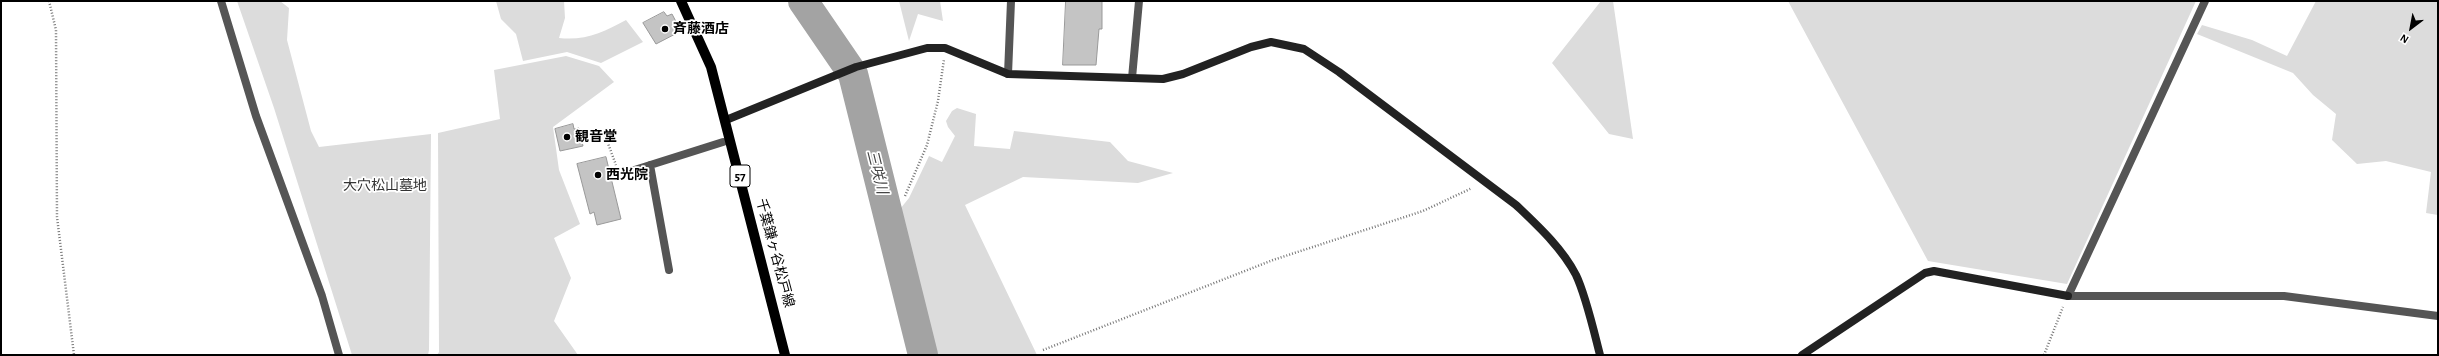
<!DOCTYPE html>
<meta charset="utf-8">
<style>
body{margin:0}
#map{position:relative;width:2439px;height:356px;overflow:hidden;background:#fff;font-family:"Alegreya Sans",sans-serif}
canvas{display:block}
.frame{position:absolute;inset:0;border:2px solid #000;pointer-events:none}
.north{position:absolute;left:2391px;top:8px;width:40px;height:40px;-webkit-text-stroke:3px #fff;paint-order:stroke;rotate:212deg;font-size:11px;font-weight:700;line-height:16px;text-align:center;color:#000}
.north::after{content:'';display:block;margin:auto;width:14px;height:18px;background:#000;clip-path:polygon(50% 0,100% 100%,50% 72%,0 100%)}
</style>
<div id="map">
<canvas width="2439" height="356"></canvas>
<div class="frame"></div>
<div class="north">N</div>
</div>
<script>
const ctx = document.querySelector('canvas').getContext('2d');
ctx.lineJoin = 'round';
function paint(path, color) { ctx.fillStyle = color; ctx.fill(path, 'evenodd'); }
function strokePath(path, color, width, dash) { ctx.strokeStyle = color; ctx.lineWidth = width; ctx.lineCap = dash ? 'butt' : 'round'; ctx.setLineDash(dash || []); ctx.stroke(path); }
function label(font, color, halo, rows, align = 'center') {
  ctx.font = font + ' "Alegreya Sans","Noto Sans JP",sans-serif'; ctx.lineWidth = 3.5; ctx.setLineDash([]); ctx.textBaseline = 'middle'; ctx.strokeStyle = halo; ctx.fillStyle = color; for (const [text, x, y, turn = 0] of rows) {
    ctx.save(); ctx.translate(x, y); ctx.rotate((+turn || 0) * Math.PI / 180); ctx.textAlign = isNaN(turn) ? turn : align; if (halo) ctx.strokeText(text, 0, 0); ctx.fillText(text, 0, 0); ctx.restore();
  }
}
const green = new Path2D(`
 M237 1H280L289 8 287 40 311 131 319 147 431 134 429 350 428 355H352L274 108Z
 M496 1H564L565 18 559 38C585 41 604 32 626 20L643 42 601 63 567 52 523 61 516 34 501 19Z
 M899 1H940L943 21 918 14 909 41Z
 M1601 1H1613L1633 139 1609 134 1552 63Z
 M1788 1H2196L2067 284 1928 261Z
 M2316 1H2438V215L2426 213 2431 172 2386 161 2357 164 2332 140 2336 114 2313 95 2293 73 2197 34 2202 25 2252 40 2287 56Z
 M566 56 599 66 614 82 553 127 559 170 580 224 554 238 571 278 554 321 578 355H437L439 352 438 133 500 119 494 70Z
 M957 108 976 114 974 146 1010 149 1014 131 1110 142 1128 161 1173 173 1138 183 1023 177 965 205 1037 355H930L896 214 909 198 929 156 942 162 955 136 948 127 946 121 952 111Z`);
const river = new Path2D(`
 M803 1 853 74 923 355`);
const building = new Path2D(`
 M1066 1H1102V29H1099L1096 65H1063Z
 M664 12 667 16 672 14 681 31 656 44 643 23Z
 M573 124 574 129 579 128 583 146 560 151 555 129Z
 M606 157 621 219 597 225 594 212 590 214 577 164Z`);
const path = new Path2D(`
 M49 1 56 30 57 217 74 355
 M583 134 603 130 616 165
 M905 196 927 145 938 101 944 59
 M1043 350 1273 260 1423 211 1472 188
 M2044 355 2063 307`);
const lane = new Path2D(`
 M1008 74 1011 1
 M1132 78 1139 1
 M650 165 669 270
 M625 173 723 142`);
const street = new Path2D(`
 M221 1 256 116 322 296 339 355
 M2205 1 2068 296H2284L2438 316`);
const secondary = new Path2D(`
 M726 120 856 67 927 48H945L1008 74 1163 79 1183 74 1251 47 1271 42 1304 49 1339 72 1516 205C1538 226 1562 248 1576 275 1586 296 1594 332 1600 355
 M1802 355 1925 273 1934 271 2068 296`);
const primary = new Path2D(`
 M681 1 711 67 785 355`);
const markers = [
 [665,29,4,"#000"],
 [567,137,4,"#000"],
 [598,175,4,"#000"]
];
const shields = [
 [740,176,20]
];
const shieldNames = [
 ["57",740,176]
];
const poiNames = [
 ["斉藤酒店",673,29],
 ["観音堂",575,137],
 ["西光院",606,175]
];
const parkNames = [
 ["大穴松山墓地",385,186]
];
const streetNames = [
 ["千葉鎌ヶ谷松戸線",775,253,75]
];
const waterNames = [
 ["三咲川",877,172,76]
];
paint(green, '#dcdcdc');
strokePath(river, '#a3a3a3', 30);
paint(building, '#c4c4c4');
strokePath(building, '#999', 1);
strokePath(path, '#777', 2.5, [1, 2]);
strokePath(lane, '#555', 8);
strokePath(street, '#555', 8);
strokePath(secondary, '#222', 8);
strokePath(primary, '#000', 10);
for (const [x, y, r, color] of markers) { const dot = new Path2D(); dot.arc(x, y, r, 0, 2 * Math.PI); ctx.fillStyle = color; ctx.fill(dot); strokePath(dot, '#fff', 1.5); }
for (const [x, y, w] of shields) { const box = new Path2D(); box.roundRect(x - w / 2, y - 11, w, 22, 3); ctx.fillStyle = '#fff'; ctx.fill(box); strokePath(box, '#000', 1); }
label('bold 13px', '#000', null, shieldNames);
label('bold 14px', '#000', '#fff', poiNames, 'left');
label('14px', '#333', '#fff', parkNames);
label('14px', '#000', '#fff', streetNames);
label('italic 15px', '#444', '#fff', waterNames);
</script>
